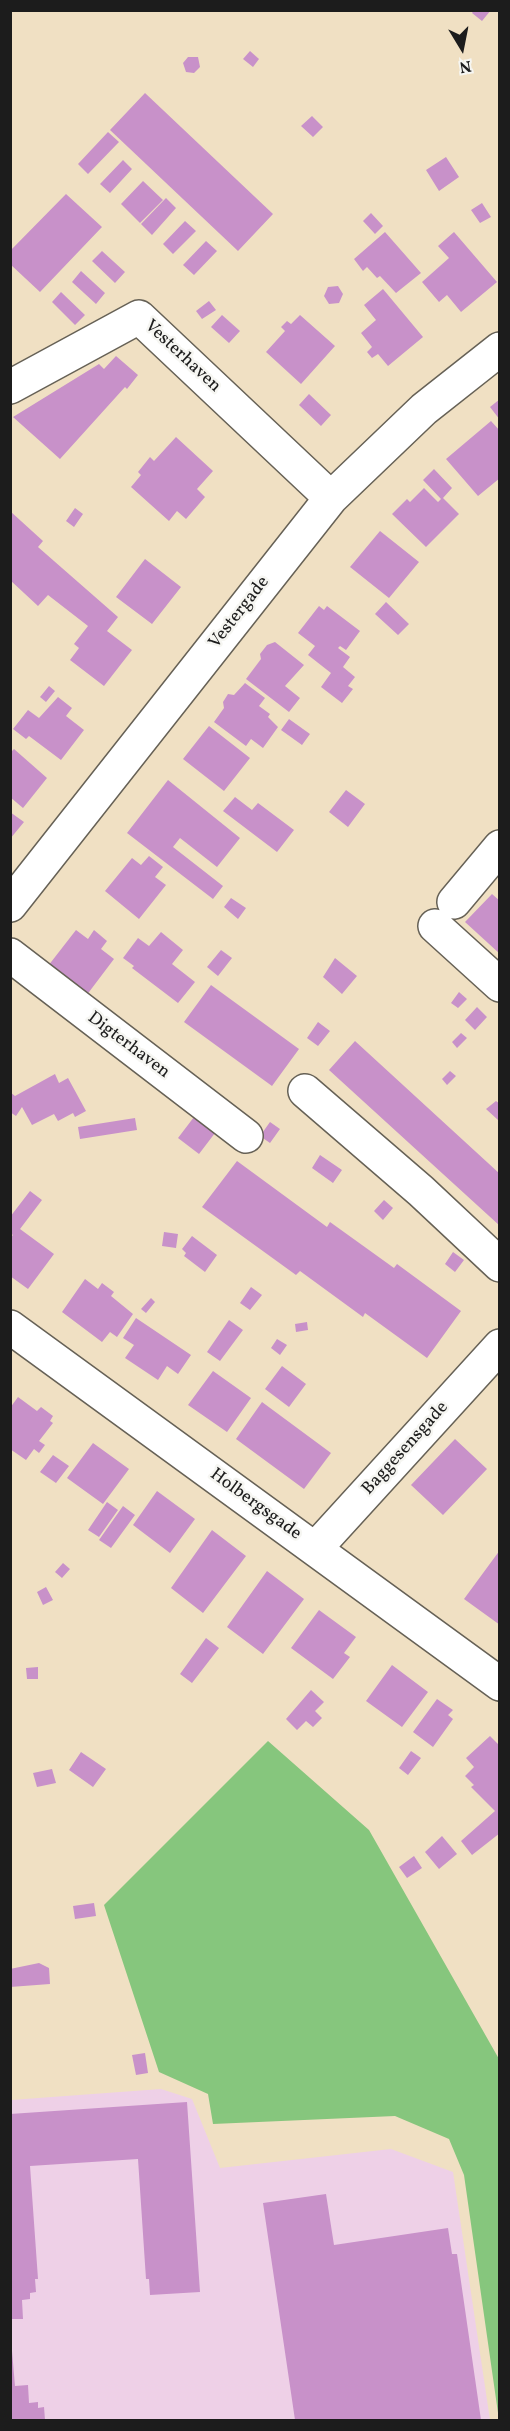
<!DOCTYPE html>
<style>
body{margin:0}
#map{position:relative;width:510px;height:2431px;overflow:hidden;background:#f0e0c3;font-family:Vollkorn,serif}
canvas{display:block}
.frame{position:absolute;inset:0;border:12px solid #1c1c1c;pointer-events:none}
.north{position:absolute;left:432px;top:18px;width:60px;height:60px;-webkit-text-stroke:4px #f6f6f2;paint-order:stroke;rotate:170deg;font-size:16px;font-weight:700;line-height:24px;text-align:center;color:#1c1c1c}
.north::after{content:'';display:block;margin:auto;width:21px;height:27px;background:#1c1c1c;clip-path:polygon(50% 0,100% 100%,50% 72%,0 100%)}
</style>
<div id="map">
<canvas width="510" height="2431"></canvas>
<div class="frame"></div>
<div class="north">N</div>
</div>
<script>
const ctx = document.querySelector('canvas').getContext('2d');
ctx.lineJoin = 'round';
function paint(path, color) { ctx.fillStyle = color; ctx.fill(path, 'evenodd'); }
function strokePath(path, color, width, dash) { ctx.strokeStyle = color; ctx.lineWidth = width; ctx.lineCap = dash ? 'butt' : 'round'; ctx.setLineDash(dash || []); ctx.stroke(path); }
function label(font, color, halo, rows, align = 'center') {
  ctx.font = font + ' Vollkorn,serif'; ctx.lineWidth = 5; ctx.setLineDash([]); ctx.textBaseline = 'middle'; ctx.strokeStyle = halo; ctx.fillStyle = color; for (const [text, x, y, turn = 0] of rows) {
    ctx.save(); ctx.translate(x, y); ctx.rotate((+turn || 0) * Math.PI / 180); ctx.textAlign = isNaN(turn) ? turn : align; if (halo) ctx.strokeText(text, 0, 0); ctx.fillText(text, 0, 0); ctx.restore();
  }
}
const built = new Path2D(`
 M161 2089 192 2099 220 2168 391 2149 453 2172 490 2420H11V2100Z`);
const green = new Path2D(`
 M268 1741 369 1830 499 2059V2420L464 2175 449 2139 395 2116 213 2124 208 2094 159 2072 104 1905Z`);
const building = new Path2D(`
 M474 10H491L482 21 472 13Z
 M250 51 259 59 253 67 243 59Z
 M188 57H198L200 67 194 73 186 72 183 63Z
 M145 93 273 214 238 251 110 130Z
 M312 116 323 127 313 137 301 126Z
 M108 132 119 142 88 174 78 164Z
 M446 157 459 177 439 191 426 170Z
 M123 160 132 169 110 193 100 184Z
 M143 181 163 200 140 223 121 204Z
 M66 194 102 227 40 292 10 264V251Z
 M166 198 176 208 152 235 141 224Z
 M482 203 491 217 480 223 471 210Z
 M371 213 383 226 375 234 363 221Z
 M185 221 196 231 173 254 163 244Z
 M385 232 421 273 396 293 380 276 377 278 367 267 363 271 354 259Z
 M454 232 497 282 461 312 447 295 439 302 422 282 449 258 438 246Z
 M206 241 217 251 194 275 183 265Z
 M102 251 125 272 115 283 92 261Z
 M81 271 105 293 96 304 72 282Z
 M338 286 343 294 339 303 329 304 324 296 328 287Z
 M383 289 423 337 388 366 378 354 372 358 367 352 372 347 361 333 376 320 364 305Z
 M61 292 85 315 75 325 52 302Z
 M209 301 216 310 202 319 196 311Z
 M222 315 240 331 229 343 211 327Z
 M300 315 335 346 301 384 266 352 285 331 281 327 287 321 291 324Z
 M116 356 138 375 127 389 125 387 60 459 13 417 99 364 104 369Z
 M309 394 331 415 321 426 299 405Z
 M500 399V420L490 407Z
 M491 421 500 431V478L478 496 446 459Z
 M176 437 213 471 197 489 205 497 186 519 177 511 169 521 131 487 141 475 138 472 150 457 154 461Z
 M434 469 452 488 443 498 459 514 426 547 392 514 407 499 410 502 424 488 438 502 441 499 423 480Z
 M75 508 83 514 74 527 66 521Z
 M10 511 43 541 38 547 118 617 107 631 132 650 104 686 70 660 79 648 74 644 88 626 48 595 38 606 10 580Z
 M380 531 419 562 389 598 350 567Z
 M145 559 181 587 152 624 116 597Z
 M386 602 409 624 398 635 375 614Z
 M319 606 324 610 327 606 360 631 346 650 340 646 338 648 350 657 343 667 355 677 348 686 353 689 342 703 321 687 331 673 308 655 315 646 298 633Z
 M275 642 304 665 285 686 300 698 289 712 246 679 261 659 260 654 267 645Z
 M245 683 265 698 259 706 270 714 268 717 278 727 263 748 251 739 246 746 214 722 224 708 223 702 228 694 234 695Z
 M49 686 55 691 46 702 40 697Z
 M58 697 72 708 66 716 84 730 61 760 29 736 26 739 13 729 28 710 39 718Z
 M289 719 310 734 302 745 281 730Z
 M209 726 250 758 224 791 183 759Z
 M14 749 47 778 23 808 10 797V753Z
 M168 780 240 838 217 867 180 838 173 847 223 886 213 899 127 833Z
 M346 790 365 804 348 827 329 812Z
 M235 797 252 810 258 803 294 830 277 852 223 811Z
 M10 812 24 822 10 839Z
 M149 856 163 867 155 877 166 885 139 919 105 891 132 858 141 865Z
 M492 894 500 901V954L465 922Z
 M231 898 246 908 238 919 224 907Z
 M76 930 88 939 94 930 107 941 101 949 114 959 86 996 48 966Z
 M161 932 183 950 172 964 195 982 178 1003 132 968 134 966 123 958 138 938 149 946Z
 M221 950 232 958 218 976 207 967Z
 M335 958 357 976 342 994 323 977Z
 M211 985 299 1049 272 1086 184 1022Z
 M459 992 467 999 458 1008 451 1003Z
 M477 1007 487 1017 475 1030 465 1020Z
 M318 1022 330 1031 318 1046 307 1038Z
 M461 1033 467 1038 457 1048 452 1042Z
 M355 1041 500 1174V1226L329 1070Z
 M450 1071 456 1076 447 1085 442 1079Z
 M55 1074 59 1083 68 1078 86 1111 75 1117 73 1113 58 1121 54 1114 32 1125 22 1107 16 1116 10 1112V1092L15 1096Z
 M496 1101 500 1104 498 1120 486 1109Z
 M194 1117 215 1133 199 1154 178 1138Z
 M135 1118 137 1130 80 1139 78 1127Z
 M270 1122 280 1129 270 1143 260 1136Z
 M320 1155 342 1170 333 1183 312 1168Z
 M237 1161 327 1227 330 1222 394 1268 397 1264 461 1311 427 1358 365 1313 363 1317 300 1271 296 1275 202 1207Z
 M30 1191 42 1200 20 1229 54 1254 28 1289 10 1276V1238L13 1235 10 1233V1217Z
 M384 1200 393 1208 383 1220 374 1211Z
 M164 1232 178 1234 176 1248 162 1246Z
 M192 1236 217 1255 205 1272 184 1256 186 1253 182 1249Z
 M453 1252 464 1260 455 1272 445 1264Z
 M85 1279 98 1289 102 1283 114 1292 111 1296 133 1314 117 1337 110 1332 102 1342 62 1312Z
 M251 1287 262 1295 250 1310 240 1303Z
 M151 1298 155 1302 146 1313 141 1309Z
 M136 1318 191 1355 178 1374 167 1366 158 1380 125 1358 134 1345 123 1338Z
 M229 1320 243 1330 220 1361 207 1352Z
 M307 1322 308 1330 296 1332 295 1324Z
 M277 1339 287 1345 280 1355 271 1348Z
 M282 1366 306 1384 289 1407 265 1389Z
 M213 1371 251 1398 227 1432 188 1405Z
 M18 1397 37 1411 41 1407 53 1416 50 1421 53 1423 39 1441 45 1445 39 1453 34 1449 26 1460 10 1449V1408Z
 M262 1402 331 1453 304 1489 236 1439Z
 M455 1439 487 1469 443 1515 411 1485Z
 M93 1443 129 1469 103 1504 67 1478Z
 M53 1455 69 1466 56 1483 40 1472Z
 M157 1491 195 1519 170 1553 133 1525Z
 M107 1502 118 1510 99 1537 88 1530Z
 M123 1506 135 1515 111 1548 99 1540Z
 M212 1530 246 1556 203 1613 171 1588Z
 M500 1550V1625L464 1599Z
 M63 1563 70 1569 62 1578 55 1572Z
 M267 1571 304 1599 263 1654 227 1627Z
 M46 1587 53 1600 43 1605 37 1592Z
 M319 1610 356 1637 344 1653 350 1657 333 1679 291 1648Z
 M206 1638 219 1648 192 1683 180 1674Z
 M392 1665 428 1692 402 1727 366 1701Z
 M38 1667V1679H27L26 1668Z
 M311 1690 324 1702 315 1711 322 1718 313 1727 306 1721 297 1730 286 1719Z
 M437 1699 453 1710 448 1715 453 1719 433 1747 413 1732Z
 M490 1736 500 1746V1833L472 1855 461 1841 495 1811 471 1787 474 1785 465 1776 474 1767 466 1758Z
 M411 1751 421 1758 408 1775 399 1768Z
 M81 1752 106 1769 93 1787 69 1770Z
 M52 1769 56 1783 37 1787 33 1773Z
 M442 1836 457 1854 439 1869 425 1852Z
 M414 1856 422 1868 407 1878 399 1867Z
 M94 1903 96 1916 75 1919 73 1906Z
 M39 1963 49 1968 50 1984 10 1987V1969Z
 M145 2053 148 2073 136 2075 132 2055Z
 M187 2102 200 2292 150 2295 149 2279H146L138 2159 30 2166 38 2279H35L36 2292 30 2293V2299L22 2300 23 2319H10V2114Z
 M326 2194 334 2245 448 2228 452 2254H457L481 2420H295L263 2203Z
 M10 2351H12L15 2386 28 2385 29 2403 38 2402V2408L44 2407 45 2420H10Z`);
const minor = new Path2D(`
 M10 387 139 317 331 498
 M454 902 500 847
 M10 905 331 498 424 409 500 349
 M435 926 500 985
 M10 955 246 1136
 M305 1091 421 1191 500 1265
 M10 1327 500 1684
 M315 1549 500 1346`);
const streetNames = [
 ["Vesterhaven",182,357,43],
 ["Vestergade",240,613,-52],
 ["Digterhaven",128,1046,37],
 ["Baggesensgade",406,1449,-48],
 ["Holbergsgade",255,1505,36]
];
paint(built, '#eed0e7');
paint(green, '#86c67d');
paint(building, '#c891c9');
strokePath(minor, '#666156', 36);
strokePath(minor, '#fff', 33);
label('18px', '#1c1c1c', '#f6f6f2', streetNames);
</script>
